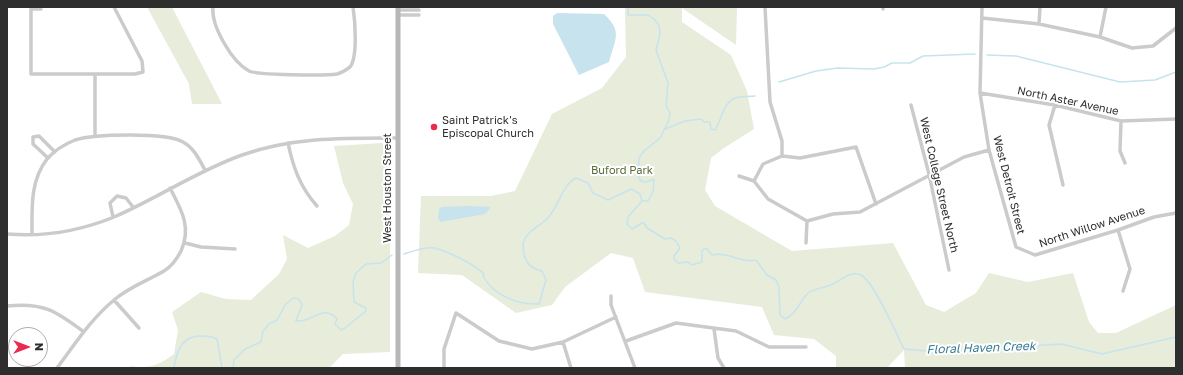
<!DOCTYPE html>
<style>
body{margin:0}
#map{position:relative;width:1183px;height:375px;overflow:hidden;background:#fff;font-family:"Golos Text",sans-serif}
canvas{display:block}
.frame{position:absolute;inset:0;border:8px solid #2e2e2e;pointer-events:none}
.north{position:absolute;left:8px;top:327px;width:40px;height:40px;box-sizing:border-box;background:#fff;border:1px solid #ababab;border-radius:50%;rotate:90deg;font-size:11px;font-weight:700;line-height:16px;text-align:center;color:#2e2e2e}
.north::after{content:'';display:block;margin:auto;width:14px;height:18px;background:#ed294f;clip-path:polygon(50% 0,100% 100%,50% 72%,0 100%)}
</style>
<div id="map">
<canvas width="1183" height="375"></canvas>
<div class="frame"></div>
<div class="north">N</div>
</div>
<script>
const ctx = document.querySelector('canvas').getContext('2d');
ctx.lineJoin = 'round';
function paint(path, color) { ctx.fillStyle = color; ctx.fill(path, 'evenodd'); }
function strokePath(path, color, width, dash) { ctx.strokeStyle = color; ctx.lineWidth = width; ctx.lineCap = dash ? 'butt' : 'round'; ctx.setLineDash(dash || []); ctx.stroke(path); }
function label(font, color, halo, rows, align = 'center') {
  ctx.font = font + ' "Golos Text",sans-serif'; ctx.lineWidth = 4; ctx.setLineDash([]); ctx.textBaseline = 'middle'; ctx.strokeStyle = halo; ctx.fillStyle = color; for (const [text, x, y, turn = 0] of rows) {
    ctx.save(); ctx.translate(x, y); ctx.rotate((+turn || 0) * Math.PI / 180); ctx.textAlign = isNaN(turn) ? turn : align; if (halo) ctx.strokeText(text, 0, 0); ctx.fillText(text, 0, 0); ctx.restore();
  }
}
const green = new Path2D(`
 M147 7H172L222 104H192L189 84Z
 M625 7H737L736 45 682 8V22L731 55 747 91 754 129 724 148 711 158 705 190 715 206 792 251 893 243 926 305 944 312 976 293 989 273 1028 282 1073 273 1089 322 1098 333H1116L1176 305V368H905L904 350 887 368H836V356L814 339 774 335 762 307 645 292 633 258 611 253 565 287 552 305 516 313 462 275 418 273 421 196H491L515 191 552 114 602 88 626 57Z
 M382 143 390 151V352L343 354 329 368H128L131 366C150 369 159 365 174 354L178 330 172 312 201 292 226 299 251 300 279 274 287 259 283 235 308 248 335 236 349 225 353 204 343 183 334 146Z`);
const water = new Path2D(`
 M557 13 604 14C623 32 615 39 609 62L579 75 553 24V16Z
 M467 206 491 207 485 214 440 222 438 218 439 209 442 207Z`);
const stream = new Path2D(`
 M987 55 1016 56 1120 82 1155 80 1176 72
 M779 82 816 71 838 68 874 69 884 67 892 63H910L923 56 975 54
 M665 129 685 121 701 119 704 122H710L711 129 715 130C722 120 722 104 735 98 740 96 749 97 755 96
 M642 201 628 217 627 224 632 229 642 223H644L647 228 665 239 671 238 676 241 680 248 674 256V259L678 263 688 262 692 265 702 262V251L704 249H707L712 255C729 251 740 264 756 260L767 275 776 280 779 287 780 315 785 319C797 313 799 303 807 294 813 288 826 288 833 284 842 280 850 270 861 275 873 280 897 335 904 349L939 352 1061 344 1102 354 1176 337
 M404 254C413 251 425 246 435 248 449 252 474 264 484 274L483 276C494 296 518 305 539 304L546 280 542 271C527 268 523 258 523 243 527 231 538 227 547 219 559 207 561 186 576 178L588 183 593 193 608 200 631 189 640 194 642 201H648L653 192 654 179 646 182 641 181 638 176 639 158 644 151 660 138 669 120 670 113 666 106 668 83 656 50 660 34 659 25 654 19 648 15H628V7
 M174 368C176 351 183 335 202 336 207 336 212 336 217 339L222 368
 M233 368 234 360 245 349 261 342 263 331 269 324 277 320 285 305 293 298 299 299 302 305 296 321C312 323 324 303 337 319L335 324 341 330 345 328 366 311V308L354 302 353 282 356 273 366 264 381 263 392 255`);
const minor = new Path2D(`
 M31 7V74H135L143 72 142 61 114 7
 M213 7C211 26 232 62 249 71 257 75 325 76 337 74 341 73 346 70 350 67 358 57 355 20 353 7
 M765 7 770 102 782 141V156
 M883 7V9
 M982 7 980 93 989 150 1016 247 1035 255 1118 230 1154 217 1176 213
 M31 9H41
 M398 10H419
 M398 15H419
 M982 18 1039 24 1100 37 1132 48 1153 46 1176 28
 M1039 24 1040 7
 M1100 37 1106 7
 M95 74V136
 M980 93 1055 105 1121 121 1176 119
 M911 105 929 174 949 270
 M1055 105 1049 125 1063 185
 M1121 121 1120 151 1125 163
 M288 143C293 167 300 187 317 206
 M48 158 33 144V137L39 136 55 152
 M739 176 754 181 768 199 807 221 833 214 860 212 964 157 989 150
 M754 181 763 164 782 156 800 158 856 147 876 204
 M113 217 110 203 117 196 126 198 133 207
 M1118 230 1130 269 1123 291
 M7 234C43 237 80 231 114 217 158 198 197 171 242 155 293 137 345 138 398 138
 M32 235C32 208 30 181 47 159 54 151 65 144 75 140 94 134 166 132 183 142 194 148 199 159 205 170
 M185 243 201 247 235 249
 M806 243 807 221
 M611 296V305L635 368
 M114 300 139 328
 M7 306C43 302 56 311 84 332
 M714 329 718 358 724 368
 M626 341 676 323 736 331 769 347H806
 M563 342 571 368
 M57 368C75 344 91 319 114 300 129 287 147 281 164 271 172 266 177 259 181 251 192 227 181 209 170 188
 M444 368V349L456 313 499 341 532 349 563 342 616 317`);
const secondary = new Path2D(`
 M398 7V368`);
const markers = [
 [434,127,4,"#ed294f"]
];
const streetNames = [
 ["North Aster Avenue",1068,101,12],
 ["West College Street North",939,185,77],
 ["West Detroit Street",1009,185,76],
 ["West Houston Street",388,188,-90],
 ["North Willow Avenue",1092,227,-18]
];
const poiNames = [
 ["Saint Patrick's",442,121],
 ["Episcopal Church",442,134]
];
const parkNames = [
 ["Buford Park",622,171]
];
const waterNames = [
 ["Floral Haven Creek",981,348,-2]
];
paint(green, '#e7ecdb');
paint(water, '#c7e3ed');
strokePath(stream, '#c7e3ed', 1.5);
strokePath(minor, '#cbcbcb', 3.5);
strokePath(secondary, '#b8b8b8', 5);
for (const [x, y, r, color] of markers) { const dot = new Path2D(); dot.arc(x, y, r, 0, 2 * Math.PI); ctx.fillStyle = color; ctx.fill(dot); strokePath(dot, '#fff', 1.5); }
label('11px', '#2e2e2e', '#fff', streetNames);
label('11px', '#2e2e2e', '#fff', poiNames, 'left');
label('11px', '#576c3a', '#fff', parkNames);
label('italic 12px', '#387c94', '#fff', waterNames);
</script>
